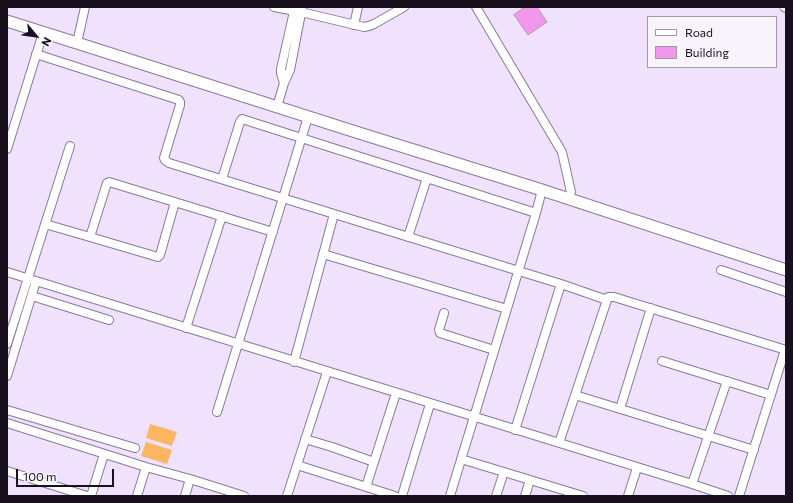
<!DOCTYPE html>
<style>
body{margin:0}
#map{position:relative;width:793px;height:503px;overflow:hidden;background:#f0e1fd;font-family:Commissioner,sans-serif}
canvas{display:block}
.frame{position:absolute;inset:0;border:8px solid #18111d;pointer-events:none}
.legend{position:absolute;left:647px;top:16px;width:130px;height:52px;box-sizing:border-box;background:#f7f4fb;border:1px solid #9e99a2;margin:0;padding:5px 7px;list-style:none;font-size:12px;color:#18111d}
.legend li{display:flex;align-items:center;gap:8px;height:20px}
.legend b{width:20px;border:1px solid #9e99a2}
.north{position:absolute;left:16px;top:16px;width:40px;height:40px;-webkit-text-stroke:3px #f7f4fb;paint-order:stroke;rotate:119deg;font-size:11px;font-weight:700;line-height:16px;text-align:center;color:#18111d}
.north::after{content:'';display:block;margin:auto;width:14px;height:18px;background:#18111d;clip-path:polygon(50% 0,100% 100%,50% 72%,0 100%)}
.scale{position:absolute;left:16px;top:469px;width:98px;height:18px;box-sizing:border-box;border:2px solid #18111d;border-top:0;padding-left:5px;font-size:12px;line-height:14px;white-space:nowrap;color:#18111d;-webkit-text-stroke:3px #f7f4fb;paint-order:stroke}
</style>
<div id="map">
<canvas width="793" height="503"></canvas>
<div class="frame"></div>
<ul class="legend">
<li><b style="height:5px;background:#fff"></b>Road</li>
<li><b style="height:11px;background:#f297ec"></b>Building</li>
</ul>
<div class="north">N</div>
<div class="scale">100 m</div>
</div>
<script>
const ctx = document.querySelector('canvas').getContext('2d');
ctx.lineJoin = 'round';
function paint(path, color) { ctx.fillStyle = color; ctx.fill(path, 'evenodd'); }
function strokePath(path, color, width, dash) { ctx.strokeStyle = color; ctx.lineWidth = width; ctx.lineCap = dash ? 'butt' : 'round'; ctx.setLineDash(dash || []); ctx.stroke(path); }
const green = new Path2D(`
 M150 424 177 432 172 446 146 438Z
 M146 442 172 450 167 464 141 456Z`);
const building = new Path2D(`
 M525 7H537L547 22 528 35 514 15Z`);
const minor = new Path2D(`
 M274 7 301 12 364 27 369 26 374 24 404 7
 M476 7 562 152 571 192
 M784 7 786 8
 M354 25 358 7
 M77 43 85 7
 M36 54 179 100 180 102V105L164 158 165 160 169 163 561 284 515 430
 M284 83 281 73V69L295 7
 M277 107 284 83 290 70 302 8
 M7 149 43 33
 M222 179 240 122 242 119 536 213
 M45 224 90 237 107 183 109 182 273 232
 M90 237 158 257 160 255 175 202
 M408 237 427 178
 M323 254 507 309
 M721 270 786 292
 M7 272 692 484 728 496
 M561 284 607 300
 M32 296 109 320
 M444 313 439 330 440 333 494 350
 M186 328 222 216
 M7 344 70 146
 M662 361 771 395
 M294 362 334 214
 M7 376 36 281
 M575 395 754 450
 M620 409 651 308
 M7 410 135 448
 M217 412 308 117
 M7 423 146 467 190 479 244 496
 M305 439 332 447 374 462
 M559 443 608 297H614L786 350
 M461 459 583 496
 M297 465 395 496
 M7 471 87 496
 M692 484 727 381
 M366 487 396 393
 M91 496 104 454
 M137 496 146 467
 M185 496 190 479
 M287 496 327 372
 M402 496 430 404
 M450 496 536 213 542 190
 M496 496 504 472
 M525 496 530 480
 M628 496 637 468
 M739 496 785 350`);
const highway = new Path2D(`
 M7 21 77 43 359 133 542 190 786 270`);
paint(green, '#fcb662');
paint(building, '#f297ec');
strokePath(building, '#b497b1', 1);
strokePath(minor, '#8a7998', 10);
strokePath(highway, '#8a7998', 13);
strokePath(minor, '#fff', 8);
strokePath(highway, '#fff', 11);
</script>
